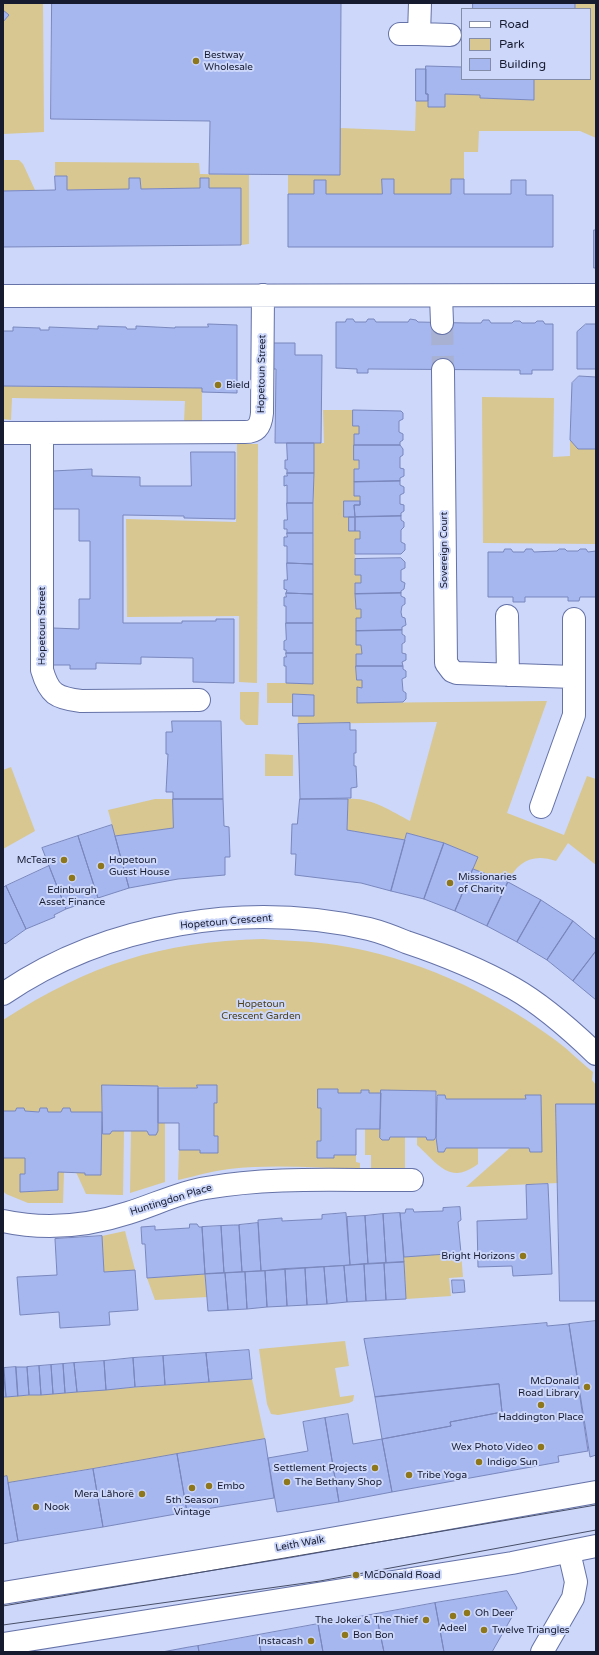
<!DOCTYPE html>
<meta charset="utf-8">
<style>
body{margin:0}
#map{position:relative;width:599px;height:1655px;overflow:hidden;background:#ccd7fa;font-family:"Varela Round",sans-serif}
canvas{display:block}
.frame{position:absolute;inset:0;border:4px solid #161b30;pointer-events:none}
.legend{position:absolute;left:461px;top:8px;width:130px;height:72px;box-sizing:border-box;background:#ccd7fa;border:1px solid #838ca9;margin:0;padding:5px 7px;list-style:none;font-size:12px;color:#161b30}
.legend li{display:flex;align-items:center;gap:8px;height:20px}
.legend b{width:20px;border:1px solid #838ca9}
</style>
<div id="map">
<canvas width="599" height="1655"></canvas>
<div class="frame"></div>
<ul class="legend">
<li><b style="height:5px;background:#fff"></b>Road</li>
<li><b style="height:11px;background:#d8c790"></b>Park</li>
<li><b style="height:11px;background:#a6b6ef"></b>Building</li>
</ul>
</div>
<script>
const ctx = document.querySelector('canvas').getContext('2d');
ctx.lineJoin = 'round';
function paint(path, color) { ctx.fillStyle = color; ctx.fill(path, 'evenodd'); }
function strokePath(path, color, width, dash) { ctx.strokeStyle = color; ctx.lineWidth = width; ctx.lineCap = dash ? 'butt' : 'round'; ctx.setLineDash(dash || []); ctx.stroke(path); }
function label(font, color, halo, rows, align = 'center') {
  ctx.font = font + ' "Varela Round",sans-serif'; ctx.lineWidth = 4; ctx.setLineDash([]); ctx.textBaseline = 'middle'; ctx.strokeStyle = halo; ctx.fillStyle = color; for (const [text, x, y, turn = 0] of rows) {
    ctx.save(); ctx.translate(x, y); ctx.rotate((+turn || 0) * Math.PI / 180); ctx.textAlign = isNaN(turn) ? turn : align; if (halo) ctx.strokeText(text, 0, 0); ctx.fillText(text, 0, 0); ctx.restore();
  }
}
const green = new Path2D(`
 M3 3H43L44 132 3 134V22L9 15 3 10Z
 M575 3H596V138L580 131H479L478 152H464V179H451V194H394V179L382 180V194H326V180H314V194H288V175H340V128L415 131 416 101H428L445 107V94L480 95V98L534 100V79H590V9H575Z
 M3 160H19L23 164 35 190 3 191Z
 M55 162 199 163 200 174 249 175V244L241 245V188H209V178H200V188L141 189 140 178H129V189L67 190V176H55Z
 M3 386 202 388V422H184L185 401 12 398 11 420 3 419Z
 M482 397 554 398 553 457 570 456V440L578 448 596 449V544L483 543Z
 M323 410H353V426H359V434H354V460H359L355 496H360V501H344V517H349V531H360V539H355V575H361V583H355L356 609H361V618H356V645H361L362 654H356L357 680H362V688H357V703L547 701 507 813 564 835 587 776 596 779V865L568 843 556 861C534 853 517 861 508 882L473 869 477 857 444 843 407 833 405 840 347 830 348 799C370 797 391 811 410 821L437 722 298 724V716H314V695L293 694V703H267V683H313L314 443H324Z
 M237 444H258L257 683 239 682V616L127 617 126 519 236 522Z
 M240 692H259L258 725H246L240 719Z
 M265 754 293 755V776H265Z
 M11 767 35 831 3 849V770Z
 M155 799H173V828L115 836 108 810Z
 M263 939C287 941 312 941 336 945 414 957 488 991 551 1037 566 1047 579 1061 593 1072L592 1080 596 1085V1104H556L558 1183 466 1187 510 1148H529L530 1152H541V1095H526V1099H446L445 1095H438L437 1097 436 1091 381 1090V1093H369V1090H361V1093H338V1089L321 1108V1141H317V1158H334V1155H356V1162L360 1163V1169C317 1168 273 1164 229 1169 212 1171 195 1176 178 1180L179 1150H200V1153H218V1137L214 1136V1103H217V1085H197V1088L103 1085 102 1112H71L70 1108H63L61 1112H48L47 1108H40L39 1112 25 1111 24 1108H17L15 1111H3V1020C90 964 160 942 263 939Z
 M158 1123H165V1182L130 1193 131 1131H147L149 1135H156Z
 M365 1128 380 1129 389 1140 390 1137H405V1169H371V1155H365Z
 M112 1131H124L123 1195 86 1194 76 1172 85 1173V1175H101L102 1132 103 1134H110Z
 M417 1137H426L427 1140H434L436 1137 438 1152H444L446 1148H478V1164C450 1185 439 1165 417 1145Z
 M3 1158H25V1174H20V1192L57 1190 58 1172H64L63 1203H28L6 1194 3 1191Z
 M125 1231 135 1270 104 1272 102 1236Z
 M461 1253 463 1277 449 1278 451 1296 406 1299 404 1257Z
 M205 1274 207 1297 155 1300 147 1278Z
 M345 1341 349 1366 335 1368 340 1397 354 1395 353 1401 349 1403 278 1415 271 1414 267 1404 259 1349Z
 M252 1379 265 1439 8 1483 7 1476 3 1477V1397Z`);
const building = new Path2D(`
 M52 3H341L340 175 209 174 210 121 51 119Z
 M473 3H575V9H473Z
 M3 10 9 15 3 22Z
 M426 66 462 67V79H534V100L480 98V95L445 94V107H428V94H426Z
 M416 69H426V94H428V101H416Z
 M55 176H67V190L129 189V178H140L141 189 200 188V178H209V188H241V245L3 247V191L55 190Z
 M382 179H394V194H451V179H464V194H511V180H526V195H553V247H288V194H314V180H326V194H382Z
 M594 230H596V268H594Z
 M347 319H353L355 322H366L368 319H374L376 322H408L410 319 416 320 418 322 467 323H481L483 320H489L491 323H512L514 321H520L522 323H535L537 321H543L545 324H553V370H532V374H520V370L368 369V373H357V369L336 368V322H345Z
 M208 324 237 325V393L202 392V388L3 386V331H13V327L40 328V330H49V327L98 329V326L126 327 127 329H136V326L175 328V327H208Z
 M586 324H596V369H577V332Z
 M270 343H295V355H322L321 443H275L276 369H270Z
 M579 376 596 377V449H578L570 440 572 383Z
 M353 410 401 411 403 413V419L399 421V432L403 434V440L400 442V445H354V434H359V426H353Z
 M287 443H314V473H287V469H285V460H287Z
 M354 445H400L403 449V455L400 457V468L404 469V476L400 478V481L354 482V469H359V460H354Z
 M191 452H235V519L184 518V516L123 515V623H182V621H216V619H234V683L193 682V658L141 657V664L96 663V669H70V665H53V628L79 629V599H90V541H79V509H53V471L92 469V476L140 477V486H191Z
 M287 473H314L313 503H287V485L284 486V476H287Z
 M400 481V485L404 487V493L400 495V504L404 505V511L401 513V516L355 517 354 505H360V496H354V482Z
 M344 501H360V505H354L355 517H344Z
 M287 503H313V533H287V529H284V520H287Z
 M401 516V520L404 522V527L401 530V542L405 544V550L401 554H355V539H360V531H355V517Z
 M349 517H355V531H349Z
 M287 533H313V564L287 563V546H284V537H287Z
 M505 549H511L513 552H524L526 549H532L534 552 557 551 559 549H565L567 551H578L580 549H586L588 552 596 551V597H580L579 601H568V597H525V602H513V597H488V552H503Z
 M401 558 405 562V568L401 570V581L405 583 404 589 401 591V593L355 594V583H361V575H355V559Z
 M287 563 313 564V594L286 593 287 590 284 589V580H287Z
 M286 593 313 594V623H286V606H284V597H286Z
 M401 593V596L405 598V604L402 606 401 612 402 617 405 618 406 625 402 627V630L356 631V618H361V609H356L355 594Z
 M286 623H313V653H286V650H284V641L286 640Z
 M402 630V634L405 636V642L402 644V653L406 654V660L402 662 403 666H356V654H362L361 645H356V631Z
 M286 653H313V684L286 683V666H284V657H286Z
 M356 666H403V669L406 671V677L402 679 403 691 406 693V699L403 702 357 703V687L362 688V680H357Z
 M293 694 314 695V716H293Z
 M172 721H221L223 799H173V792H166L168 754H166V732H172Z
 M350 723V730H356V753H354V766H356L357 787 351 788V798L300 799 298 724Z
 M173 799H223L224 826 229 827 230 857H225V875L178 879 129 888 115 836 173 828Z
 M300 799H348L347 830 405 840 391 891 361 883 295 875 296 854H291L292 824H297Z
 M112 825 129 888 98 898 78 836Z
 M407 833 444 843 424 899 391 891Z
 M78 836 98 898 66 909 42 848Z
 M444 843 478 857 455 911 424 899Z
 M49 866 66 909 54 915 55 917 26 929 6 886Z
 M473 869 508 882 487 926 455 911Z
 M508 882 541 900 517 942 487 926Z
 M6 886 26 929 5 944 3 942V888Z
 M541 900 573 921 547 960 517 942Z
 M573 921 596 940V951L573 981 547 960Z
 M596 951V1000L573 981Z
 M102 1085 158 1086V1131L156 1135H149L147 1131H112L110 1134H103Z
 M197 1085H217V1103H214V1136H218V1153H200V1150H179V1123H158V1088H197Z
 M318 1089H338V1093H361V1090H369V1093H381L380 1129H356V1155H334V1158H317V1141H321V1108H318Z
 M381 1090 436 1091V1137L434 1140H427L426 1137H390L389 1140H382L380 1138Z
 M438 1095H445L446 1099H526L525 1095H541L542 1152H530L529 1148H446L444 1152H438L436 1137 437 1097Z
 M556 1104H596V1301H560Z
 M17 1108H24L25 1111 39 1112 40 1108H47L48 1112H61L63 1108H70L71 1112H102L101 1175H85V1173L58 1172V1190L20 1192V1174H25V1158H3V1111H15Z
 M548 1184 552 1274 513 1276 512 1266 478 1267 477 1221 527 1219 526 1185Z
 M460 1207 461 1220 458 1222 461 1253 404 1257 400 1213H405L406 1209H413L414 1212 443 1211V1208Z
 M346 1213 350 1265 261 1271 258 1220 282 1218V1221L322 1219V1215Z
 M400 1213 404 1262 386 1263 383 1214Z
 M383 1214 386 1263 368 1264 365 1216Z
 M365 1216 368 1264 350 1265 347 1217Z
 M258 1223 261 1271 242 1272 239 1225Z
 M190 1224H197L199 1227H202L205 1274 147 1278 145 1244H142L141 1227 155 1226V1230L189 1228Z
 M234 1225H239L242 1272 224 1273 221 1226Z
 M221 1226 224 1273 205 1274 202 1227Z
 M102 1236 104 1272 135 1270 138 1310 109 1312 110 1325 60 1328 59 1312 20 1315 17 1277 57 1275 55 1239Z
 M404 1262 406 1299 386 1300 384 1263Z
 M384 1263 386 1300 366 1301 364 1264Z
 M364 1264 366 1301 347 1302 344 1266Z
 M344 1266 347 1302 327 1304 324 1267Z
 M324 1267 327 1304 307 1305 305 1268Z
 M305 1268 307 1305 287 1306 285 1269Z
 M285 1269 287 1306 267 1307 265 1271Z
 M265 1271 267 1307 247 1309 245 1272Z
 M245 1272 247 1309 228 1310 225 1273Z
 M225 1273 228 1310 208 1311 205 1274Z
 M452 1280H464L465 1292 453 1293Z
 M596 1321V1455L590 1457 569 1324Z
 M547 1323V1326L569 1324 588 1451 558 1456 559 1462 392 1492 382 1439 451 1426 450 1422 502 1412 499 1384 375 1397 364 1339Z
 M249 1350 252 1379 209 1382 206 1353Z
 M206 1353 209 1382 165 1385 163 1356Z
 M163 1356 165 1385 135 1387 133 1358Z
 M133 1358 135 1387 106 1390 104 1361Z
 M104 1361 106 1390 77 1392 74 1363Z
 M74 1363 77 1392 65 1393 63 1364Z
 M63 1364 65 1393 53 1394 51 1365Z
 M51 1365 53 1394 41 1395 39 1366Z
 M39 1366 41 1395H29L27 1367Z
 M16 1367 18 1396 6 1397 4 1368Z
 M16 1367H27L29 1395 18 1396Z
 M3 1368 6 1397H3Z
 M499 1384 502 1412 450 1422 451 1426 382 1439 375 1397Z
 M348 1414 353 1444 382 1439 392 1492 339 1502 325 1418Z
 M325 1418 339 1502 277 1512 268 1458 308 1451 303 1422Z
 M265 1439 274 1498 187 1512 177 1454Z
 M177 1454 187 1512 103 1527 93 1469Z
 M93 1469 103 1527 18 1541 8 1483Z
 M7 1476 18 1541 3 1544V1477Z
 M507 1591 517 1608 492 1652H444L435 1603Z
 M435 1603 444 1652H384L376 1614Z
 M376 1614 384 1652H323L318 1624Z
 M318 1624 323 1652H261L258 1635Z
 M258 1635 261 1652H199L198 1646Z
 M198 1646 199 1652H162L189 1647Z`);
const streetTunnel = new Path2D(`
 M442 323 443 370`);
const street = new Path2D(`
 M420 3 419 34 450 35
 M400 34H419
 M3 296 596 295
 M441 296 442 323
 M443 370 446 663 452 671 457 673 574 677
 M3 433H42
 M507 616 508 675
 M199 700 81 701C56 698 49 694 42 670V433L245 432C257 432 261 425 262 413L263 295
 M541 807 574 715V619
 M3 994C107 923 247 901 369 929 381 932 394 937 406 942 442 954 479 969 513 988 543 1005 571 1030 596 1054
 M3 1221C44 1230 88 1226 128 1213 154 1205 180 1192 206 1188 274 1176 344 1181 412 1180
 M542 1652 573 1598 576 1582 569 1552`);
const primary = new Path2D(`
 M3 1593 285 1547 596 1492
 M3 1644 512 1563 596 1546`);
const tram = new Path2D(`
 M3 1606 596 1505
 M3 1625 320 1581 596 1530`);
const markers = [
 [196,61,4,"#8e761a"],
 [218,385,4,"#8e761a"],
 [64,860,4,"#8e761a"],
 [101,866,4,"#8e761a"],
 [72,878,4,"#8e761a"],
 [450,883,4,"#8e761a"],
 [523,1256,4,"#8e761a"],
 [587,1387,4,"#8e761a"],
 [541,1405,4,"#8e761a"],
 [541,1447,4,"#8e761a"],
 [479,1462,4,"#8e761a"],
 [375,1468,4,"#8e761a"],
 [409,1475,4,"#8e761a"],
 [287,1482,4,"#8e761a"],
 [209,1486,4,"#8e761a"],
 [192,1488,4,"#8e761a"],
 [142,1494,4,"#8e761a"],
 [36,1507,4,"#8e761a"],
 [356,1575,4,"#8e761a"],
 [467,1613,4,"#8e761a"],
 [453,1616,4,"#8e761a"],
 [426,1620,4,"#8e761a"],
 [484,1630,4,"#8e761a"],
 [345,1635,4,"#8e761a"],
 [311,1641,4,"#8e761a"]
];
const poiNames = [
 ["Bestway",204,55],
 ["Wholesale",204,67],
 ["Bield",226,385],
 ["McTears",56,860,"right"],
 ["Hopetoun",109,860],
 ["Guest House",109,872],
 ["Missionaries",458,877],
 ["of Charity",458,889],
 ["Edinburgh",72,890,"center"],
 ["Asset Finance",72,902,"center"],
 ["Bright Horizons",515,1256,"right"],
 ["McDonald",579,1381,"right"],
 ["Road Library",579,1393,"right"],
 ["Haddington Place",541,1417,"center"],
 ["Wex Photo Video",533,1447,"right"],
 ["Indigo Sun",487,1462],
 ["Settlement Projects",367,1468,"right"],
 ["Tribe Yoga",417,1475],
 ["The Bethany Shop",295,1482],
 ["Embo",217,1486],
 ["Mera Lãhorë",134,1494,"right"],
 ["5th Season",192,1500,"center"],
 ["Vintage",192,1512,"center"],
 ["Nook",44,1507],
 ["McDonald Road",364,1575],
 ["Oh Deer",475,1613],
 ["The Joker & The Thief",418,1620,"right"],
 ["Adeel",453,1628,"center"],
 ["Twelve Triangles",492,1630],
 ["Bon Bon",353,1635],
 ["Instacash",303,1641,"right"]
];
const streetNames = [
 ["Hopetoun Street",262,374,-89],
 ["Sovereign Court",444,550,-90],
 ["Hopetoun Street",42,626,-90],
 ["Hopetoun Crescent",226,922,-5],
 ["Huntingdon Place",171,1200,-17],
 ["Leith Walk",300,1544,-10]
];
const parkNames = [
 ["Hopetoun",261,1004],
 ["Crescent Garden",261,1016]
];
paint(green, '#d8c790');
paint(building, '#a6b6ef');
strokePath(building, '#7987bd', 1);
strokePath(streetTunnel, '#a8b1d2', 22, [22, 11]);
strokePath(street, '#6572a7', 24);
strokePath(primary, '#6572a7', 24);
strokePath(street, '#fff', 22);
strokePath(primary, '#fff', 22);
strokePath(tram, '#474e66', 1);
for (const [x, y, r, color] of markers) { const dot = new Path2D(); dot.arc(x, y, r, 0, 2 * Math.PI); ctx.fillStyle = color; ctx.fill(dot); strokePath(dot, '#ccd7fa', 1.5); }
label('10px', '#161b30', '#ccd7fa', poiNames, 'left');
label('10px', '#161b30', '#ccd7fa', streetNames);
label('10px', '#4b401b', '#ccd7fa', parkNames);
</script>
